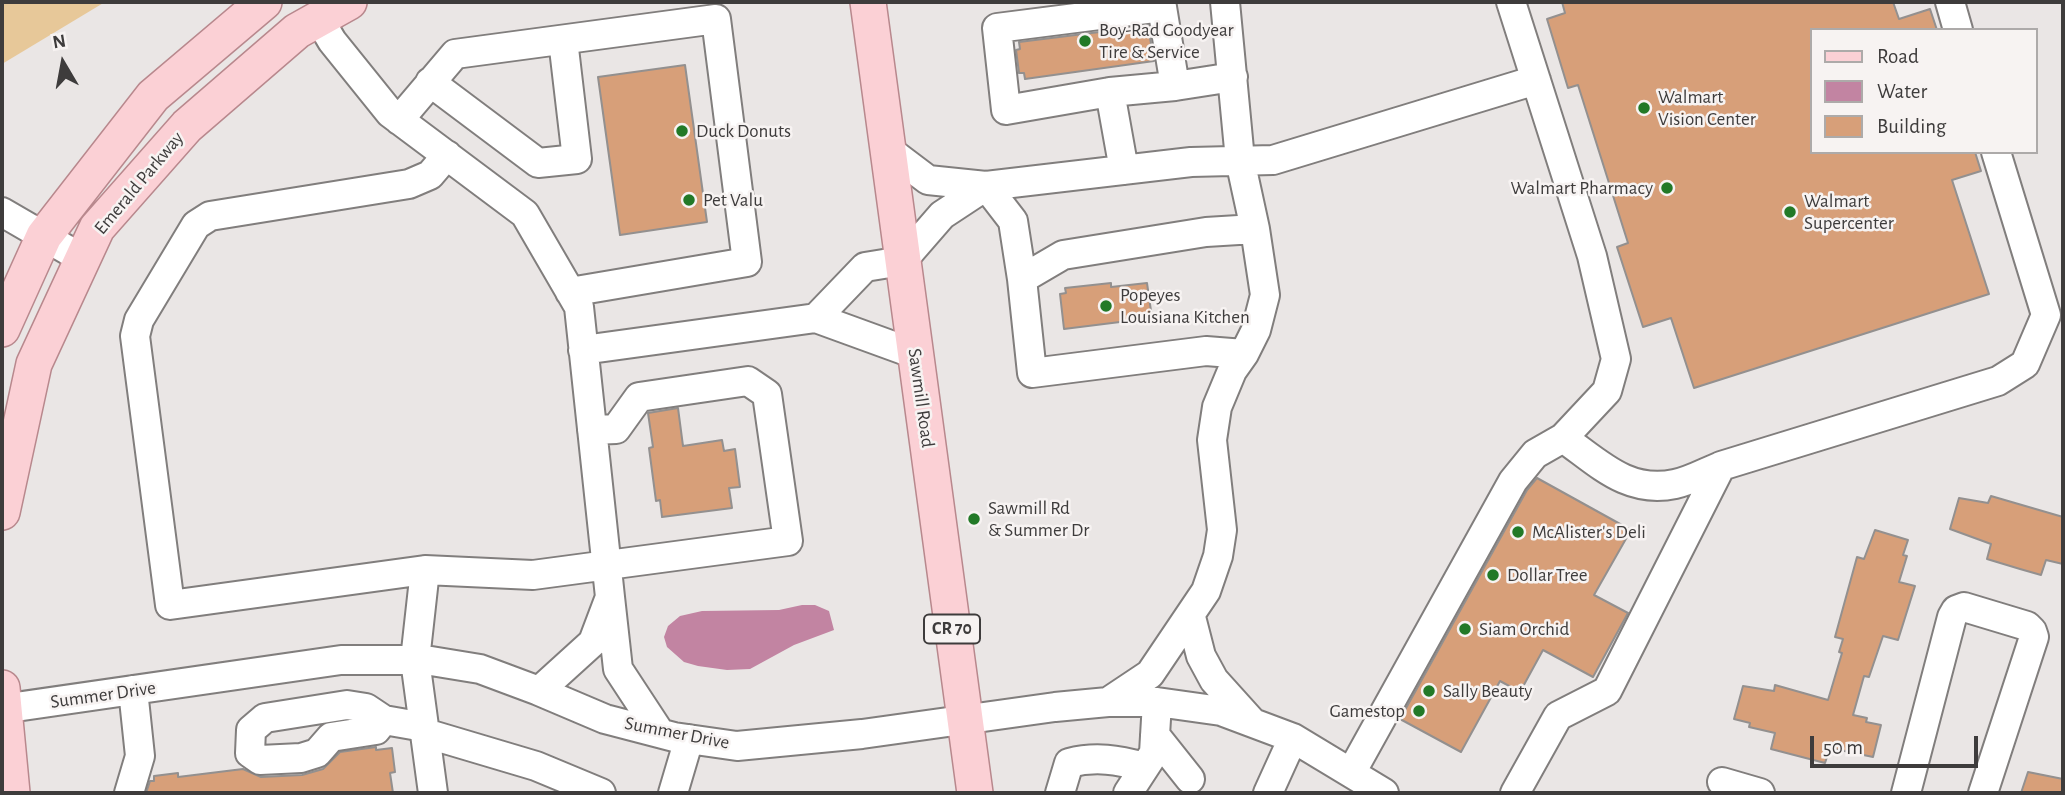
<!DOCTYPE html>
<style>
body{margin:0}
#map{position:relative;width:2065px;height:795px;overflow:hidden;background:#eae6e5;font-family:"Alegreya Sans",sans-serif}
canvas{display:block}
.frame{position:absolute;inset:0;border:4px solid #3e3c3c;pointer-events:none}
.legend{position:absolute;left:1810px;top:28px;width:228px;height:126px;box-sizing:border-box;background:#f7f3f2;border:2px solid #adaaa9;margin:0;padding:9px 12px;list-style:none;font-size:21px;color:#3e3c3c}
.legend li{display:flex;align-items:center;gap:14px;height:35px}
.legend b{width:35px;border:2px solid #adaaa9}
.north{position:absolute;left:28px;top:28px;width:70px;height:70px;-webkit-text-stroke:5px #f7f3f2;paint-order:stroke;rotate:350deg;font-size:19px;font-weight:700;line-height:28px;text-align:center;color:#3e3c3c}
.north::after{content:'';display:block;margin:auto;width:24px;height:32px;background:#3e3c3c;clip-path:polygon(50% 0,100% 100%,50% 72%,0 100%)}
.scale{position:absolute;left:1810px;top:736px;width:168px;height:32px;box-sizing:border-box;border:4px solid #3e3c3c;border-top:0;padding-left:9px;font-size:21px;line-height:24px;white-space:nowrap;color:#3e3c3c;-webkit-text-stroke:5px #f7f3f2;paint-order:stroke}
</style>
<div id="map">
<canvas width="2065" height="795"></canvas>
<div class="frame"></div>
<ul class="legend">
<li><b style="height:9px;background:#fbd0d5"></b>Road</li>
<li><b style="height:19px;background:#c284a2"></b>Water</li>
<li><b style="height:19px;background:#d79f79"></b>Building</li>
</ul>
<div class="north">N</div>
<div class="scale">50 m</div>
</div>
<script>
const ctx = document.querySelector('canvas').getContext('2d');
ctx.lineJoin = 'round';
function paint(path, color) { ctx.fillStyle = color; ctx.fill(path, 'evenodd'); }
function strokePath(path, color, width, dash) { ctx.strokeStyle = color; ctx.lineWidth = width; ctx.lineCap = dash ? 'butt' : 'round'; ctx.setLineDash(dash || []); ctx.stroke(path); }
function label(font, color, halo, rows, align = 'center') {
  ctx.font = font + ' "Alegreya Sans",sans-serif'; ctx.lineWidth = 5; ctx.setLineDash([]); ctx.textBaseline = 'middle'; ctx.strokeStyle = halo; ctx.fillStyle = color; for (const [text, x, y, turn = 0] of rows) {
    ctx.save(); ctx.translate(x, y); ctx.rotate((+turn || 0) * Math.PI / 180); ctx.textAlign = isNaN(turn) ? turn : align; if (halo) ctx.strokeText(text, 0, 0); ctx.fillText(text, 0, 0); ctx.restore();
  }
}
const green = new Path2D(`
 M2 2H105L2 64Z`);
const water = new Path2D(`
 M802 605H815L829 611 834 630 794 645 750 669 727 670 698 666 684 662 667 647 664 637 668 626 680 616 702 611 779 610Z`);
const building = new Path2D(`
 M1562 2H1893L1899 19 1930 9 1937 30H1811V152H1975L1981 171 1952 180 1989 294 1694 388 1671 318 1643 327 1617 247 1628 243 1578 85 1568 88 1547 19 1565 13Z
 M1148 26 1154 61 1025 79 1024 73H1019L1016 50 1020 49 1019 42Z
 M685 65 707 222 620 235 598 77Z
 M1111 283V287L1147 283 1152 318 1064 329 1060 294 1066 293 1065 288Z
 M678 408 683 446 722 440 724 451 735 449 740 487 729 488 732 508 662 517 660 500 656 501 649 448 653 447 648 413Z
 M1537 478 1631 530 1594 595 1628 613 1593 677 1543 650 1520 692 1500 681 1461 752 1400 719 1527 490Z
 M1991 496 2063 517V564L2046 560 2041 575 2020 569 1987 559 1991 544 1950 529 1959 498 1988 503Z
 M1875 530 1908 540 1903 555 1907 556 1899 582 1915 586 1898 640 1883 636 1869 677 1864 676 1853 715 1867 718 1866 722 1881 725 1873 757 1830 748 1825 763 1771 749 1775 733 1749 727 1750 723 1734 719 1743 686 1774 691 1775 685 1828 700 1842 653 1839 652 1843 639 1835 637 1857 557 1864 559Z
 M376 747V750L392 748 395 772 390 773 393 793H146L150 781H154V776L178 773V777L243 769 261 777 302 775 323 769 340 752Z
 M2028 772 2063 779V793H2021Z`);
const minor = new Path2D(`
 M1950 2 1958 30
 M319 19 332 41 390 113 525 214 579 307 610 597
 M430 82 538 163 577 159 563 40
 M1175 86 1233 77
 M1110 92 1175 86 1162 7 997 28 1006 110 1110 92 1124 170
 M399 120 455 54 716 19 747 262 570 292
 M887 149 928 180 986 186 1191 162 1273 160 1536 80
 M986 186 1013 221 1022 279
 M2 212 83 259
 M816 318 865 267 902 261 942 215 986 186
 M583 350 816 318 915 354
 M1244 354 1206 351 1032 373 1022 279 1063 255 1206 232 1255 229
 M1563 438C1599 463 1627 494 1675 484 1690 481 1706 472 1721 466
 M425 570 170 605 135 336 139 320 196 225 210 216 409 184 430 175 447 155
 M1191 617 1201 656 1214 680 1251 721
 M539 691 593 642 610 597 618 669 660 733
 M1108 702 1150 674 1206 591 1218 556 1222 530 1212 440 1217 407 1232 371 1244 354 1256 330 1265 295 1255 229 1240 160 1225 2
 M2 709 341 660H425L480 669 539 691 605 719 674 737 737 746 862 734 1055 707 1108 702H1157L1221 711 1293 738 1384 793
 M384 720 376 730 331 737 317 753 301 758 260 760 250 753 251 730 265 718 347 705 366 708 384 720 424 727
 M425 733 536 766 601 793
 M1155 735 1190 779
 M1351 773 1513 481 1535 454 1563 438 1607 391 1616 359 1592 256 1511 2
 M1722 782 1760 793
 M129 793 140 756 133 690
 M433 793 415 660 425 570 533 575 788 541 767 394 748 381 639 397 616 429 592 430
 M673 793 689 739
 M1060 793 1069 763C1096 756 1118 760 1144 767
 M1128 793 1154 753 1157 702
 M1268 793 1293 738
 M1515 793 1558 716 1607 691 1721 466 1998 381 2025 364 2046 315 1996 152
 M1906 793 1952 617 1956 610 1964 607 2027 626 2032 631 2034 637 1983 793`);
const major = new Path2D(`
 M868 2 975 793
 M2 329 44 236 153 96 264 2
 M2 512 34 364 97 228 187 126 297 31 349 2
 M2 688 12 793`);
const markers = [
 [1085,41,7,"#227927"],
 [1644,108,7,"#227927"],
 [682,131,7,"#227927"],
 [1667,188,7,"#227927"],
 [689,200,7,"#227927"],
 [1790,212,7,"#227927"],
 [1106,306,7,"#227927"],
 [974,519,7,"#227927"],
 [1518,532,7,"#227927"],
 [1493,575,7,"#227927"],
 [1465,629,7,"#227927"],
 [1429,691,7,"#227927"],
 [1419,711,7,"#227927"]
];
const shields = [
 [952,629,56]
];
const shieldNames = [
 ["CR 70",952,629]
];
const poiNames = [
 ["Boy-Rad Goodyear",1099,30],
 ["Tire & Service",1099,52],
 ["Walmart",1658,97],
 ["Vision Center",1658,119],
 ["Duck Donuts",696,131],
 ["Walmart Pharmacy",1653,188,"right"],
 ["Pet Valu",703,200],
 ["Walmart",1804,201],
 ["Supercenter",1804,223],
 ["Popeyes",1120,295],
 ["Louisiana Kitchen",1120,317],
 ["Sawmill Rd",988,508],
 ["& Summer Dr",988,530],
 ["McAlister's Deli",1532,532],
 ["Dollar Tree",1507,575],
 ["Siam Orchid",1479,629],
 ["Sally Beauty",1443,691],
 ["Gamestop",1405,711,"right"]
];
const streetNames = [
 ["Emerald Parkway",139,183,-50],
 ["Sawmill Road",921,398,82],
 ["Summer Drive",103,695,-8],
 ["Summer Drive",677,733,11]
];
paint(green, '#e7c899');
paint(water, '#c284a2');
paint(building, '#d79f79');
strokePath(building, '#93908f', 2);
strokePath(minor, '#817e7d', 32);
strokePath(major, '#b8888d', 38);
strokePath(minor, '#fff', 28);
strokePath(major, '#fbd0d5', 35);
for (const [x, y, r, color] of markers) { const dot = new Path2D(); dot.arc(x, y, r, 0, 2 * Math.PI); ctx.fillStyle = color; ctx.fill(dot); strokePath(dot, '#f7f3f2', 2.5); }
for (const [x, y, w] of shields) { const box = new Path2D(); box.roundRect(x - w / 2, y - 14.5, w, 29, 5); ctx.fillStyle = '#f7f3f2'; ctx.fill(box); strokePath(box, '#3e3c3c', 2); }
label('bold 18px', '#3e3c3c', null, shieldNames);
label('19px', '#3e3c3c', '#f7f3f2', poiNames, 'left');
label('19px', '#3e3c3c', '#f7f3f2', streetNames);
</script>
